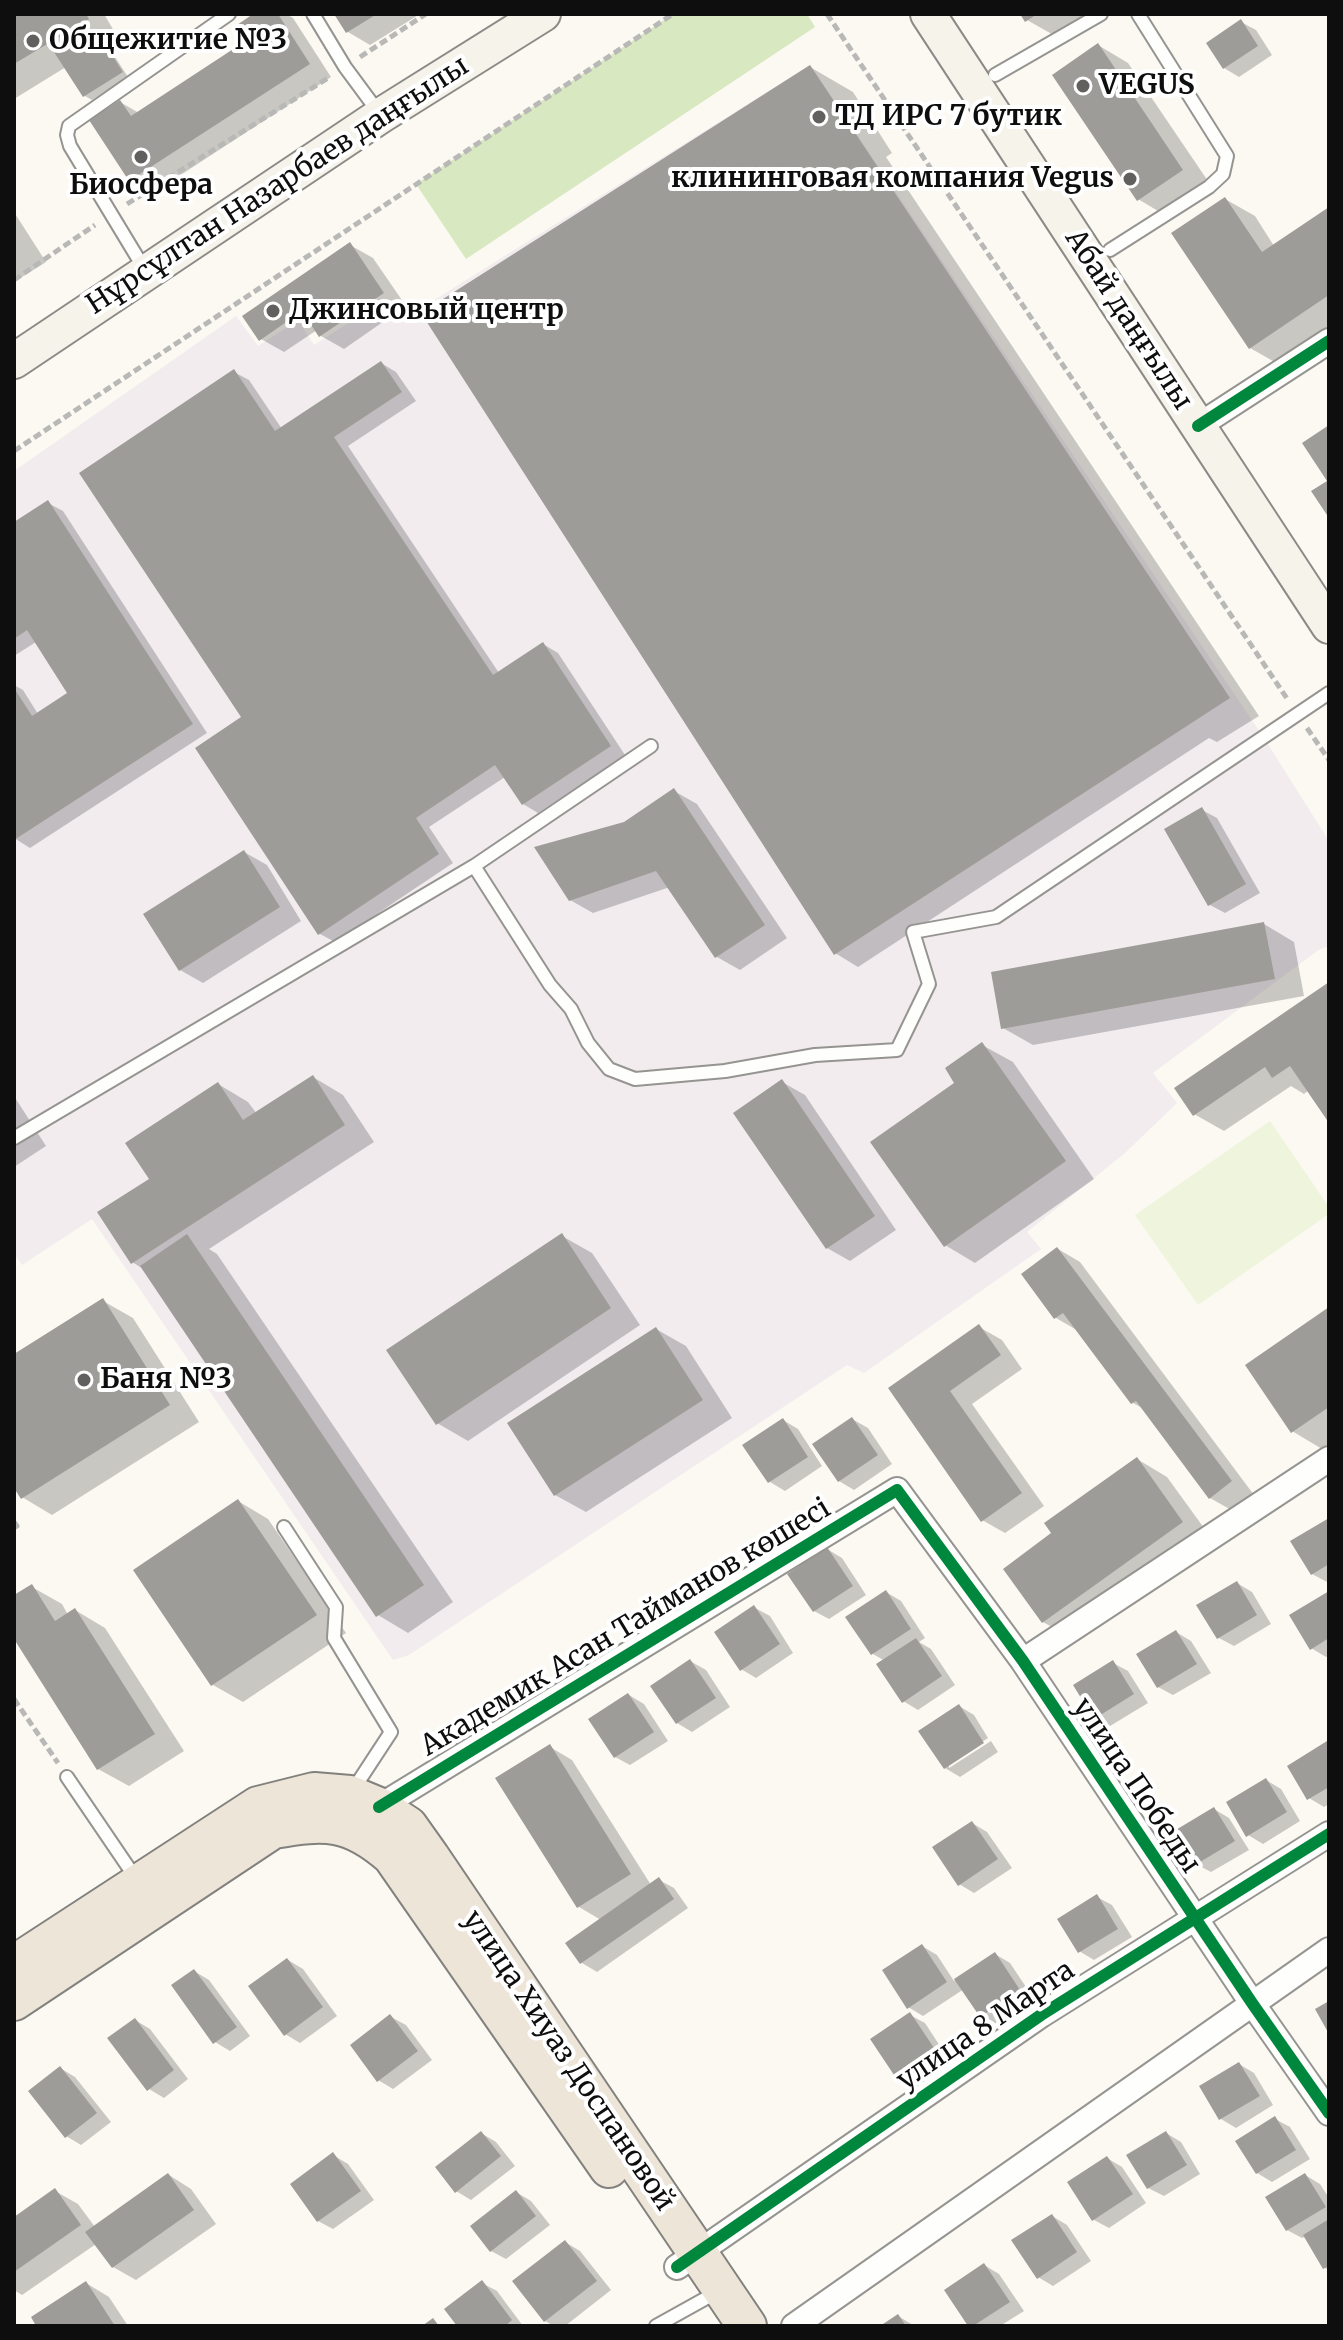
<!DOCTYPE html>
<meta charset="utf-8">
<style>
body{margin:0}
#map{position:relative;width:1343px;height:2340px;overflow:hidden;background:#fbf9f2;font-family:Merriweather,serif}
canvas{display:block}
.frame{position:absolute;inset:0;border:16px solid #0e0e0e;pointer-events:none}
</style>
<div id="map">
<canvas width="1343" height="2340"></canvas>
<div class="frame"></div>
</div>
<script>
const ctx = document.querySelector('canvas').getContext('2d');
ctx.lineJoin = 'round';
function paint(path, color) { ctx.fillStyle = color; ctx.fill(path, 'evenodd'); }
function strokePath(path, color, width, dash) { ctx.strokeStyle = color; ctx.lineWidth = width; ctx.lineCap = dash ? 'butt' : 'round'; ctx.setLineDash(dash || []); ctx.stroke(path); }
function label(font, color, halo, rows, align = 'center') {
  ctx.font = font + ' Merriweather,serif'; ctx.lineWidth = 8; ctx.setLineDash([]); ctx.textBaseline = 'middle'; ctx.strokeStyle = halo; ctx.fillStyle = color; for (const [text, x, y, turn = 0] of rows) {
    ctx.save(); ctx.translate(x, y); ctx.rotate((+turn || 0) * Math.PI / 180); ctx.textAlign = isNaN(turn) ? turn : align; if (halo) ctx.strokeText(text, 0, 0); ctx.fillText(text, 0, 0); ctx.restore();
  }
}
const industrial = new Path2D(`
 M810 65 1264 738 1329 841V946L1320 949 1153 1073 1177 1103 1125 1153 1027 1232 1041 1249 864 1373 847 1365 409 1655 393 1660 92 1219 22 1265 14 1253V471L236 316 258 346 298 320 314 345 384 300 399 322Z`);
const forest = new Path2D(`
 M673 14H807L815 27 466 259 416 184Z`);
const pitch = new Path2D(`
 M1270 1121 1329 1207V1214L1198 1305 1135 1215Z`);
const shadow = new Path2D(`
 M14 14H104L117 36 106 43 128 77 92 100 85 96 66 67 14 99Z
 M257 14H286L293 18 331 77 153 193 130 180 120 102 139 113 249 40Z
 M337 14H420L370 45 348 32Z
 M1023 14H1092L1057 37 1027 20Z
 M1241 22 1256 30 1272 55 1239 77 1224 68Z
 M1098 45 1128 63 1212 187 1168 217 1138 199Z
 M810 67 853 92 892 153 886 157 1259 716 1217 742 1209 738 858 967 835 953Z
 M1225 199 1255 216 1274 246 1329 209V333L1280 365 1250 348Z
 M14 212 46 262 14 282Z
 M350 245 373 258 406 306 344 349 321 336 317 330 284 352 261 339Z
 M381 363 396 372 416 401 348 446 499 673 543 644 558 653 625 755 538 813 523 804 505 777 429 827 453 863 335 942 320 934 244 718 234 372 249 380 282 429Z
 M48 503 63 511 207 733 30 848 14 838V685L23 690 38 714 70 694 36 642 14 656V525Z
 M674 791 697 804 787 938 740 970 717 957 670 887 593 913 570 900 625 824Z
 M1202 810 1217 818 1260 893 1225 913 1210 905Z
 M244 852 267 865 301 921 203 983 180 970Z
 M1264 924 1294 942 1304 996 1033 1045 1003 1028Z
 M1329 985V1119L1309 1090 1304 1094 1291 1086 1224 1131 1194 1114Z
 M982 1045 1013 1062 1094 1179 975 1263 945 1245 957 1083Z
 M313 1077 343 1095 374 1142 209 1249 217 1254 453 1602 408 1633 378 1615 145 1270 132 1262 151 1179 218 1084 248 1102 257 1114Z
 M782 1082 805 1095 896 1230 850 1261 827 1248Z
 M14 1096 46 1146 14 1167Z
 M562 1236 592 1253 640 1325 468 1441 437 1423Z
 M1058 1249 1080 1262 1254 1495 1233 1511 1210 1498 1144 1409 1133 1403 1080 1332 1056 1318Z
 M103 1301 133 1318 199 1422 52 1515 22 1497 14 1484V1357Z
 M1329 1310V1444L1322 1449 1292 1431Z
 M979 1327 1002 1340 1022 1369 972 1404 1044 1506 1005 1533 982 1520 891 1389Z
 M656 1329 686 1346 732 1418 586 1512 555 1495Z
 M852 1419 868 1428 892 1464 854 1490 839 1481Z
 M783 1420 798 1429 822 1466 785 1491 770 1482Z
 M1137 1459 1167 1477 1212 1539 1073 1639 1043 1622 1054 1534Z
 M238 1501 268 1519 346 1633 243 1702 213 1685Z
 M1329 1520V1581L1327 1582 1312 1574Z
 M827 1549 842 1558 866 1595 829 1619 814 1611Z
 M1237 1583 1252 1592 1271 1624 1234 1646 1219 1638Z
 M32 1587 62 1604 68 1615 75 1610 105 1628 184 1751 129 1786 98 1769 14 1635V1598Z
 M886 1592 901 1601 925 1638 919 1642 931 1649 955 1685 918 1710 903 1701 885 1661 873 1654 848 1617Z
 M1329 1594V1655L1326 1657 1311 1648Z
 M755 1608 770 1616 793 1653 756 1678 741 1669Z
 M1176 1632 1191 1641 1211 1673 1173 1695 1158 1687Z
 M690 1661 706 1670 730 1707 692 1732 677 1723Z
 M1113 1663 1128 1671 1148 1703 1110 1726 1095 1717Z
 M629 1695 644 1704 668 1741 630 1765 615 1757Z
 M959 1706 974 1715 988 1738 949 1764V1768L991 1741 998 1752 960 1777 945 1768Z
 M1327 1744 1329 1745V1804L1324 1807 1309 1798Z
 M550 1747 572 1760 651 1885 659 1880 674 1888 688 1908 597 1972 582 1963 568 1943 601 1920 579 1907Z
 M1266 1780 1281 1789 1300 1821 1263 1844 1248 1835Z
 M1214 1809 1229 1818 1249 1850 1211 1872 1196 1864Z
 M972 1823 987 1832 1012 1868 974 1893 959 1884Z
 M1097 1897 1112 1905 1132 1937 1094 1960 1079 1951Z
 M922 1946 937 1955 954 1981 995 1954 1010 1963 1034 1999 997 2024 982 2015 964 1989 923 2016 908 2007Z
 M288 1960 303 1969 337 2016 300 2043 285 2034Z
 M194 1971 209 1980 250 2036 230 2051 215 2042Z
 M910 2015 925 2023 940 2046 901 2072V2077L942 2049 949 2060 912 2085 897 2076Z
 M391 2017 406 2025 432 2060 393 2089 378 2080Z
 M135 2020 150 2029 188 2079 164 2098 149 2089Z
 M1239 2064 1254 2073 1273 2105 1236 2128 1221 2119Z
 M60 2068 75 2077 111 2122 81 2145 66 2136Z
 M1275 2119 1290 2127 1310 2159 1272 2182 1257 2173Z
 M481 2133 496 2142 515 2166 471 2200 456 2191Z
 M1166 2133 1181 2142 1200 2174 1164 2196 1148 2188Z
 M333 2155 348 2164 374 2200 333 2229 318 2221Z
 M1107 2158 1122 2167 1146 2203 1109 2228 1094 2220Z
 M169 2175 191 2189 216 2224 136 2280 113 2267 96 2244 22 2295 14 2290V2220L55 2191 78 2204 95 2227Z
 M1305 2175 1320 2184 1329 2198V2270L1325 2268 1306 2236 1302 2238 1287 2230Z
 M516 2192 531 2201 550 2225 506 2259 491 2251Z
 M1052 2216 1067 2225 1091 2261 1053 2286 1038 2277Z
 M565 2242 580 2251 611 2290 565 2326H554L545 2321Z
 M984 2265 999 2274 1024 2311 1000 2326H970Z
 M86 2283 109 2297 128 2326H39Z
 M482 2283 497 2291 523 2326H460Z
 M898 2316 913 2325 914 2326H884Z`);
const building = new Path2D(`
 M14 14H86L89 19 14 64Z
 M253 14H278L310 64 129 181 89 120 120 100 131 116 247 40 237 25Z
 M334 14H377L346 33Z
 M1020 14H1037L1025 22Z
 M1241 19 1258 46 1223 69 1206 43Z
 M78 32 102 39 123 72 83 97 52 49Z
 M1098 43 1183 170 1137 201 1052 75Z
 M810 65 1230 698 834 955 421 313Z
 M1225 197 1262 252 1329 207V295L1249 349 1171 233Z
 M350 242 384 293 319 337 302 311 259 341 242 316Z
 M381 361 402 392 334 437 493 675 543 642 611 746 522 805 495 765 416 818 439 854 318 935 195 748 241 717 79 473 234 369 275 431Z
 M1329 425V518L1311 491 1327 481 1302 443Z
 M48 500 193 724 14 840V688L32 716 67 693 27 630 14 639V522Z
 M674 788 765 925 715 958 656 871 569 901 534 847 624 822Z
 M1202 807 1246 884 1208 906 1164 829Z
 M244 850 280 907 179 971 143 914Z
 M1264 922 1275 979 1001 1029 991 972Z
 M1329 982V1123L1290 1066 1272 1078 1265 1067 1193 1116 1174 1088Z
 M982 1042 1066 1161 944 1247 870 1142 954 1083 945 1068Z
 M313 1075 345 1125 131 1264 97 1212 149 1179 125 1143 218 1082 243 1120Z
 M782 1079 875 1216 826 1249 733 1113Z
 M562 1233 611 1308 436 1425 386 1350Z
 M187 1234 424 1585 376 1617 140 1266Z
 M1057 1247 1232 1481 1209 1499 1136 1401 1131 1404 1063 1313 1054 1319 1021 1274Z
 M103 1298 170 1405 21 1499 14 1488V1354Z
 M1329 1307V1407L1291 1433 1245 1365Z
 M979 1324 1001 1355 950 1391 1022 1493 981 1522 888 1388Z
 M656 1327 703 1400 554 1496 507 1423Z
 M852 1417 878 1455 838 1482 812 1444Z
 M783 1418 808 1457 768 1483 742 1445Z
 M1137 1457 1183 1522 1042 1623 1003 1569 1051 1533 1044 1523Z
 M238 1499 317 1615 211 1686 133 1570Z
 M1329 1518V1564L1311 1575 1290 1541Z
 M827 1547 853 1586 813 1612 787 1574Z
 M1237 1581 1257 1615 1217 1639 1196 1605Z
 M32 1584 55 1621 75 1608 155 1734 97 1770 14 1639V1595Z
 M886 1590 911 1629 871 1655 845 1617Z
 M1329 1591V1638L1310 1650 1289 1615Z
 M754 1605 780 1644 740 1671 714 1632Z
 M1176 1630 1197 1664 1157 1688 1136 1654Z
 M916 1638 942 1676 902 1703 876 1664Z
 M690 1659 716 1698 676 1724 650 1686Z
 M1113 1660 1134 1694 1094 1719 1073 1685Z
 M628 1693 654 1732 614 1758 588 1719Z
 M959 1704 984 1743 944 1769 918 1731Z
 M1327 1741 1329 1787 1307 1800 1287 1766Z
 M550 1744 631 1874 577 1908 495 1778Z
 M1266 1778 1287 1812 1246 1837 1226 1802Z
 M1214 1807 1235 1841 1195 1865 1174 1831Z
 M972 1821 998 1859 958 1886 932 1847Z
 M659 1877 674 1899 580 1964 565 1943Z
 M1097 1894 1118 1929 1078 1953 1057 1919Z
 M922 1944 947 1982 907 2009 882 1970Z
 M995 1952 1020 1990 980 2017 954 1979Z
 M287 1958 323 2007 284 2036 248 1986Z
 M194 1969 237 2027 213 2044 171 1985Z
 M1329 2001V2034L1315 2009Z
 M910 2012 936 2051 896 2078 870 2039Z
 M390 2014 418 2051 377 2082 350 2045Z
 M135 2018 174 2070 147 2091 107 2038Z
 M1239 2062 1260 2096 1219 2120 1199 2086Z
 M60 2066 97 2113 65 2138 28 2091Z
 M1275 2116 1296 2150 1256 2174 1235 2141Z
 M481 2131 501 2156 455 2193 435 2167Z
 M1166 2131 1187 2165 1147 2189 1126 2155Z
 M333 2152 361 2191 317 2222 290 2184Z
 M1107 2156 1133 2194 1092 2221 1067 2182Z
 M168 2173 194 2210 112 2268 85 2232Z
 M1305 2173 1326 2207 1286 2231 1265 2197Z
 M55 2188 81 2225 14 2272V2217Z
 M516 2190 536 2216 490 2252 470 2226Z
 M1052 2214 1077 2252 1037 2279 1011 2240Z
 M1329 2219V2266L1323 2269 1303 2235Z
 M565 2240 597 2281 544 2322 512 2281Z
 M984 2263 1010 2302 973 2326H968L944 2290Z
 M482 2280 512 2320 505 2326H457L444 2309Z
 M86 2281 115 2326H36L31 2317Z
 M898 2314 906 2326H880Z
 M433 2318 439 2326H422Z`);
const path = new Path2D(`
 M827 14 1288 700
 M360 57 426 14
 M127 204 328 78
 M14 280 95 225
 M14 451 673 14
 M1307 728 1329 760
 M14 1522 17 1526 14 1528
 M14 1699 58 1763`);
const lane = new Path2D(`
 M313 14 345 67 379 113
 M995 75 1101 14
 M1110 250 1209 187 1223 174 1227 156 1138 14
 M145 270 70 146 67 135 69 126 229 14
 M651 746 474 866 550 985 571 1009 588 1043 609 1069 635 1079 725 1071 815 1055 897 1050 929 984 913 932 996 917 1329 693
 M14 1138 474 866
 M284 1527 336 1607 334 1638 391 1732 351 1793
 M67 1777 137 1880
 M656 2326 719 2291`);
const street = new Path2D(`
 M1198 426 1329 341
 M1023 1661 1329 1459
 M379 1807 897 1490 1023 1661 1252 2003 1329 2113
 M677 2267 1041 2015 1329 1834
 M794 2326 1329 1950`);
const secondary = new Path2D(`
 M928 14 1329 626
 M14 361 380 116 543 14`);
const primary = new Path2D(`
 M14 1965 258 1806 314 1792 350 1795 379 1807 408 1826 430 1857 747 2326
 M14 2001 273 1829C326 1820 350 1819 392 1856L609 2168`);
const cycleway = new Path2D(`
 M1198 426 1329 341
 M379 1807 897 1490 1023 1661 1252 2003 1329 2113
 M677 2267 1041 2015 1329 1834`);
const markers = [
 [33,41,8,"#61605e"],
 [1083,86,8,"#61605e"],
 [819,117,8,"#61605e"],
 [141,157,8,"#61605e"],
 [1130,179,8,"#61605e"],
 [273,311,8,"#61605e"],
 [84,1380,8,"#61605e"]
];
const poiNames = [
 ["Общежитие №3",49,41],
 ["VEGUS",1099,86],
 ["ТД ИРС 7 бутик",835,117],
 ["клининговая компания Vegus",1114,179,"right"],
 ["Биосфера",141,186,"center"],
 ["Джинсовый центр",289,311],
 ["Баня №3",100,1380]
];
const streetNames = [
 ["Нұрсұлтан Назарбаев даңғылы",278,186,-33],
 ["Абай даңғылы",1128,320,57],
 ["Академик Асан Тайманов көшесі",626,1628,-31],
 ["улица Победы",1136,1786,56],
 ["улица 8 Марта",986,2026,-34],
 ["улица Хиуаз Доспановой",568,2061,56]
];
paint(industrial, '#f2ecef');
paint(forest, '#d8e8c0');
paint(pitch, '#eff5dc');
paint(shadow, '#0003');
paint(building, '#9e9c98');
strokePath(lane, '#959491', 16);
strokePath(street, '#959491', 28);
strokePath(secondary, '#8b8a87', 38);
strokePath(primary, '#82817e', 42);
strokePath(path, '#b8b8b6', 5, [8, 4]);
strokePath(lane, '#fefefd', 12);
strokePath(street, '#fefefd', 24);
strokePath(secondary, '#f5f3ea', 34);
strokePath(primary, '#ede5d8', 38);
strokePath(cycleway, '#00873e', 12);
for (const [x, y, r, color] of markers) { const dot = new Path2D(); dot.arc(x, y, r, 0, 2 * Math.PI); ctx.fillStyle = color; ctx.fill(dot); strokePath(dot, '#fff', 3); }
label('bold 28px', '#0e0e0e', '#fff', poiNames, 'left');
label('28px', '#0e0e0e', '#fff', streetNames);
</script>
